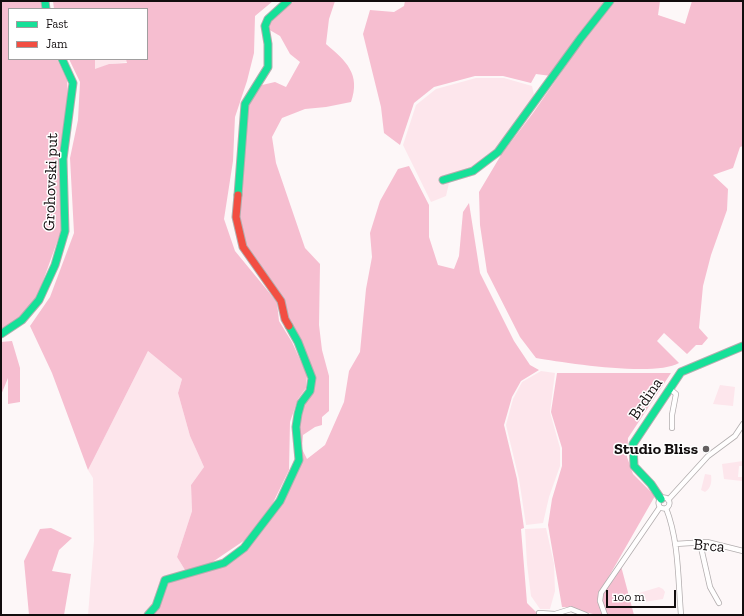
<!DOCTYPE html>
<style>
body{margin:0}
#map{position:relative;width:744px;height:616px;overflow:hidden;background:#fdf7f8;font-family:"Zilla Slab",serif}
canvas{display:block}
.frame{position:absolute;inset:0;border:2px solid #120d0e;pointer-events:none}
.legend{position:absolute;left:8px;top:8px;width:140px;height:52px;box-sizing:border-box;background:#fff;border:1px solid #a09e9f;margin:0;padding:5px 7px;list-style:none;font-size:12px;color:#120d0e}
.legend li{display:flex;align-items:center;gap:8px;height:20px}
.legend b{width:20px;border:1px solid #a09e9f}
.scale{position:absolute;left:606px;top:590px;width:70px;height:18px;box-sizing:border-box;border:2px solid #120d0e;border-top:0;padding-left:5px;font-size:12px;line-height:14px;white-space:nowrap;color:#120d0e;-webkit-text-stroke:3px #fff;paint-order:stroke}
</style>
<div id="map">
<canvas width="744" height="616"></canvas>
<div class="frame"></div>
<ul class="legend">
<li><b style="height:5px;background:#16e098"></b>Fast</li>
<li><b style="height:5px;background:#f24e42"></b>Jam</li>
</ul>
<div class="scale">100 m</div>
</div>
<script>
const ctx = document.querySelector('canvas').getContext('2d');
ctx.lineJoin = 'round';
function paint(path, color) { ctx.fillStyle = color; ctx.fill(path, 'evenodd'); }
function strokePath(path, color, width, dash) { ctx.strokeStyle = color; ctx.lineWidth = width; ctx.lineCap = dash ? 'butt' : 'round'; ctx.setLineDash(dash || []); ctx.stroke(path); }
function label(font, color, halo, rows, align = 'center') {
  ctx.font = font + ' "Zilla Slab",serif'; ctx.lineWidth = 3; ctx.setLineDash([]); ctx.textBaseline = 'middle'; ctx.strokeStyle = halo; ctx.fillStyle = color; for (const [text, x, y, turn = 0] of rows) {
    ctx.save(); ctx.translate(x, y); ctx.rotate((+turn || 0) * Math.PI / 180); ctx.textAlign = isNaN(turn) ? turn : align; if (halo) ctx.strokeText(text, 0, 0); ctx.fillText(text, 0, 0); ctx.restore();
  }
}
const green = new Path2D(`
 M95 59H126L128 62 109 64 95 70Z
 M476 78H504L532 86 534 95 485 167 471 175 449 183 446 196 431 202 403 145 416 105 436 89Z
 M148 351 182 379 178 393 190 436 204 467 191 485 192 511 177 557 185 570 152 615H88L94 541 93 478 88 470Z
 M541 371 555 373 550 412 560 448V466L549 497 543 523 526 525 519 479 506 425 513 399 522 382Z
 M720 385 735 387 733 406 713 404Z
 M743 461V466H739L738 477H742V481L724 479 722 464Z
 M705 474 711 475C712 482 711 488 705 492L701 490Z
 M546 528 554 564 555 591 550 609H540L531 596 527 564 525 529Z
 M659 587 663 589 665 592 663 599 644 602 639 598V593Z`);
const forest = new Path2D(`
 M1 1H41L42 9H9V59H57L67 80 68 95 59 159 61 231 38 295 19 319 1 329Z
 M53 1H273L255 16 254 53 247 81 235 117 233 161 224 219 235 251 277 302 279 321 292 342 307 375 306 388 298 399 290 422 289 470 271 507 245 540 208 565 185 570 177 557 192 511 191 485 204 467 190 436 178 393 182 379 148 351 88 470 52 373 30 326 50 297 74 233 70 158 78 120 80 82 69 59H95V69L109 64 127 63 126 59H147V9H54Z
 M294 1H335L329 19 326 44C346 61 361 74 351 102L326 107 305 109 282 118 272 137 276 163 305 248 320 264 319 325 322 350 329 376V411L322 417V425L315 427 303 435 302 449 307 459 325 445 344 402 349 371 360 352 366 289 372 257 370 233 380 201 398 169 409 166 429 205V237L438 265 454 269 459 256 463 212 469 203 480 273 514 341 530 365 539 370 521 381 512 397 504 425 517 479 524 528 521 529 527 603 536 612 537 615H152L168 582 232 560 293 481 301 457 298 427 303 403 313 389 303 345 289 320 284 300 249 252 242 238 239 223 246 108 262 85 275 82 286 87 300 62 290 54 280 36 268 29 270 22Z
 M405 1H607L551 76 536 74 531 83 503 76H475L434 87 414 103 400 145 384 133 381 107 363 34 370 10 394 12 404 6Z
 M615 1H660L658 15 685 24 692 1H743V146L740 147 733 168 713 175 728 189 727 210 711 255 703 286 699 328 708 338 702 345H696L687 354 664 333 657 341 679 363C655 377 566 363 536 358L520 337 487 272 480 225 479 192 501 155 533 113 583 41Z
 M12 341 20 368V402L8 404V378L1 395V342Z
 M557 373H671L628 438 627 457 633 474 655 496 600 592 603 614 602 615C588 615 576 607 562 607L548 525 552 499 562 466V448L551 412Z
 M51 528 72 538 59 550 52 571 71 574 64 615H29L24 561 40 529Z
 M621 566 634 615H607L601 600 603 594Z`);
const street = new Path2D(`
 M669 388 676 394 672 415V428
 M658.5 503a5.5 5.5 0 1 1 11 0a5.5 5.5 0 1 1-11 0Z
 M668 500 708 456 735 436 743 424
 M666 508C679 541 678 580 681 615
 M700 543 710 587 719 603
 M675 544 707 542 743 551
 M539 613 555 614 571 609 586 615
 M605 615 600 601 601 593 660 507`);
const fast = new Path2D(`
 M45 1 46 9
 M443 180 473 171 498 152 580 39 610 1
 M238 195 245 104 268 67V44L265 26 268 19 288 1
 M1 334 22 320 39 300 55 265 65 231 63 159 73 83 62 59
 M661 499 651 484 634 466 633 444 681 372 743 346
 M148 615 156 606 165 580 224 563 244 548 280 501 299 460 296 427 298 414 301 403 310 391 312 378 298 342 289 326`);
const jam = new Path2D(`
 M238 195 236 217 243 247 281 301 285 319 289 326`);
const markers = [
 [706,449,4,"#645f60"]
];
const streetNames = [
 ["Grohovski put",51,182,-88],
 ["Brdina",646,399,-56],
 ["Brca",709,546,5]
];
const poiNames = [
 ["Studio Bliss",698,449]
];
paint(green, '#fde6ec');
paint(forest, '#f6bed0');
strokePath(street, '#b2adae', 6);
strokePath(fast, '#b2adae', 9);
strokePath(jam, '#b2adae', 9);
strokePath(street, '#fffefe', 4.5);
strokePath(fast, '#16e098', 7);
strokePath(jam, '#f24e42', 7);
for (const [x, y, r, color] of markers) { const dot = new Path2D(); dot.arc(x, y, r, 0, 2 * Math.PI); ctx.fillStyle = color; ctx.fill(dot); strokePath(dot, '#fff', 1.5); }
label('16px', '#120d0e', '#fff', streetNames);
label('bold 16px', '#120d0e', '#fff', poiNames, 'right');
</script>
